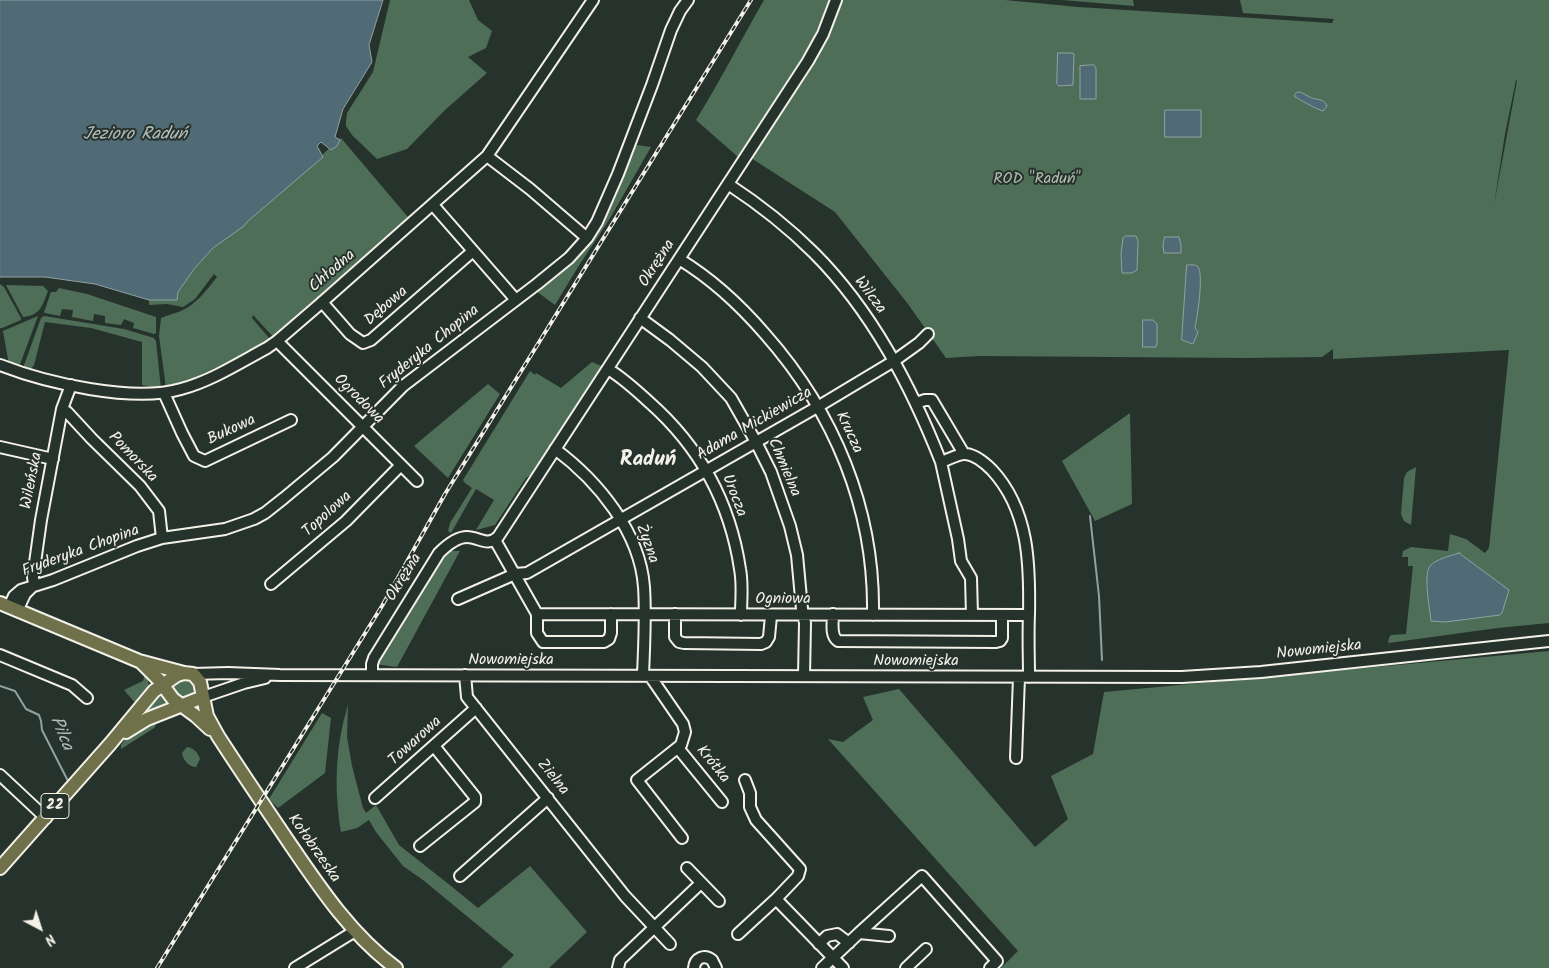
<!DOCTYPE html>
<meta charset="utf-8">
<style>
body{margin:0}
#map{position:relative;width:1549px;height:968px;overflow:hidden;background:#26332d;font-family:Kalam,sans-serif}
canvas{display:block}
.north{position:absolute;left:15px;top:903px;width:50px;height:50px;-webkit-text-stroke:4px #26332d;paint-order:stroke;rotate:140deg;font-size:14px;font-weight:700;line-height:20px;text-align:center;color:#f4f1e8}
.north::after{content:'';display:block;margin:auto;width:18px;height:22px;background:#f4f1e8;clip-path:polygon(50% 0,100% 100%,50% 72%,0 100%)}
</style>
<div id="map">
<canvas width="1549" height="968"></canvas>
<div class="north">N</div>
</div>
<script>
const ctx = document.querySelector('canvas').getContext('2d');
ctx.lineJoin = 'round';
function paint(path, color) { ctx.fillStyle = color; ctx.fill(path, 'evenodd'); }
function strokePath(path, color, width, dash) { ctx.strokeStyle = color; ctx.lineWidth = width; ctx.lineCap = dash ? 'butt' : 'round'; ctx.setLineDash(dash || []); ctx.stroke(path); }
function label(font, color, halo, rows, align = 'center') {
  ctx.font = font + ' Kalam,sans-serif'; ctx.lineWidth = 4; ctx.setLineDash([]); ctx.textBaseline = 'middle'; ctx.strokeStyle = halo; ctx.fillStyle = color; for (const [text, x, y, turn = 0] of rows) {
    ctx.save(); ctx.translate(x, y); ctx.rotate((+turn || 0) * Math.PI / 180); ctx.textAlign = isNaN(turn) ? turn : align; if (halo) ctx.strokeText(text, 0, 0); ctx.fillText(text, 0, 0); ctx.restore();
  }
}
const green = new Path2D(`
 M390 0H469L478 20 492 31 486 48 468 57 487 73 445 110 407 149 377 159 352 135 346 126V121L347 113 373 72Z
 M764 0H829L812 42 738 157 696 120C720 81 741 40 764 0Z
 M841 0H1005L1078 7 1332 23 1334 19 1243 13 1240 0H1549V623L1498 628 1388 643 1389 638 1391 635 1406 634 1413 566H1408V557H1402L1403 551 1411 547 1448 551 1450 534 1466 539 1485 553 1489 548 1509 350 1333 359V349L1322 357 1246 358 979 356 946 358 908 304 835 212 751 158 822 48ZM1516 80 1517 81 1494 205 1505 134Z
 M1062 0H1133L1134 6Z
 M341 138 413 223 277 341 253 315 252 318 269 338 266 343 178 386 166 388 159 336 161 318C171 314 182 312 190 306 201 298 209 287 217 277L214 274 195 299 183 307 167 304 149 305V300H177V292L194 269 213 248 248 221Z
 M630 144 651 147 609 220 578 267 555 305 536 291 587 238Z
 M0 284 4 287 21 318V320L2 328H0Z
 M6 285 43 286 48 291C42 306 41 315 23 317Z
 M59 288 87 294 156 317V333L154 334 133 328 134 323 124 319 121 325 105 323V316L94 314 93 321 72 317 73 310 62 309 60 316 45 313 44 312 51 292H56Z
 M38 316 19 367 9 365 3 331Z
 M44 316 124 329 154 338 156 341 161 389 142 385V342L91 328 45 322 34 365 31 369 23 368 41 318Z
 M592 362 604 367 532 474 526 478 495 525 476 530 494 500 476 489 451 533 448 531 450 523 472 488 465 483 463 480 530 371 535 375 536 373 561 388Z
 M488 384 500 394 448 478 414 446Z
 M1130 413 1132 504 1095 521 1062 461Z
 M1416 467 1411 525 1404 521 1401 514 1404 478 1407 472Z
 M443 551H460L397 667 375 664Z
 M1549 651V968H1001L1018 951 828 739 843 742 873 720 863 697 899 689 1035 847 1068 819 1051 776 1093 754 1104 692Z
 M145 674C153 689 146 692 136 704L124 690 143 681Z
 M184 678 194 681 197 690 194 695 181 700 172 688 173 685Z
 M160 690 173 704 152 712 146 705Z
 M348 705 347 737 352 766 363 808 366 813 376 805 399 845 451 886 478 908 530 866 587 932 549 968H501L514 955 423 880 403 866 376 832 369 820 357 828 341 832C334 789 335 747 348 705Z
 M322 713 331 718 325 773 278 808 269 799Z
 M153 721 156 725 154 728 121 749V745C129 733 140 726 153 721Z
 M187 747C194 748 198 753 200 759L196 767C189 767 183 760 182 753Z`);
const water = new Path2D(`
 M0 0H383L369 45 372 62 343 109 335 137 340 140 337 146 331 150 321 142 317 146 323 157 248 221 244 226 213 248 194 269 178 292 177 300H149L95 284 45 277H0Z
 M1058 53H1072L1074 54 1073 85 1059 86 1057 84Z
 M1094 65 1096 68V99H1080V66Z
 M1300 92C1303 93 1305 95 1308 96 1315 101 1323 97 1327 106L1323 111C1316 109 1300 100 1294 96L1296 93Z
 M1165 110H1201V137H1165Z
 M1126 236H1136L1138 241 1137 270 1132 273H1122L1121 254 1123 238Z
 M1165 237H1179L1181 245V253H1164L1163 245Z
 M1187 265C1190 265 1196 264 1198 267 1204 275 1197 318 1195 328L1198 332 1193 344 1182 340Z
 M1143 320H1153L1157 324V344L1156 347H1143Z
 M1459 553 1509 590 1502 613 1500 615 1445 622 1431 621C1430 610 1423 575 1430 566 1436 559 1450 556 1459 553Z`);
const stream = new Path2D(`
 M1090 516 1099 596 1102 660
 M0 686 15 691 26 709 39 715 41 721 42 730 68 781`);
const minor = new Path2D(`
 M487 156 530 189 587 238
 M728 184C757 203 789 228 814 253 872 311 911 386 941 462
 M433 205 516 300
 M679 259C712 279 740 305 765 334 834 412 875 509 873 615
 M322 302 350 334 363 343 371 340 473 251
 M640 318 670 340 702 367 731 398 756 442 771 472 790 526 797 555 802 609 805 623 804 676
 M277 341 417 481
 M0 365C46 383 133 403 181 389 211 381 239 363 267 348L277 341 320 304 487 156 593 0
 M608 369C623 378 636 390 649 402 700 447 730 502 740 569 743 584 741 600 741 615
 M164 393 182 433 194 456 205 461 291 420
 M916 403 925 400H932L964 454
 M62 409 67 412 92 439 140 486 159 511 162 538
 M0 447 53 459
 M555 449C598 481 640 532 644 587 646 617 644 647 643 676
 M495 540 537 614
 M271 584 346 521 401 465
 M34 585 33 577 41 520 62 409 71 385
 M458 599 515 574 527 573 819 406 894 361 919 343 928 334
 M9 607 14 596 21 590 53 580 137 546 162 538 225 529 254 519 265 513 284 498 333 457 403 386 537 284 569 258 587 238 597 222 618 174 652 85 671 30 680 11 688 0
 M17 611 25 594 32 587
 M537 614 1029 615
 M537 614V633L543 642H604L609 639 611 633V614
 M675 614V637L679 642 684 643 761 644 766 642 769 637 771 616
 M833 614C833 623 830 636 838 641L996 642 1000 641 1002 638V615
 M972 615 971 578 961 561 958 539 941 462C948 460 959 453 966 454 976 455 985 463 992 470 1029 510 1030 564 1029 615 1028 636 1029 656 1029 677
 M0 655 72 685 87 698
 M193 674 228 673 280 675 1182 677 1261 672 1549 641
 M372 675V664L374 658 439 553C446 546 457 537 467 537 479 537 487 547 498 537L808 61 823 34 836 0
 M465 675 467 697 625 896 670 944
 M650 676 683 724 685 732 681 745 637 780 682 838
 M203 697 244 683 265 678
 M678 748 722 802
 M1016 758 1019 677
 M0 775 46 818
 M745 780 750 793V807L756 820 800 869 798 876 776 899 843 968
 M375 798 476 708
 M420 846 475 802V797L434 746
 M687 868 719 901
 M460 876 548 798
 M859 933 922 876 997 961 990 968
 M738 934 776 899
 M819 944 827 936 837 934 849 943
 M295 968 355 931
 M618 968 620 960 701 883
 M694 968C695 958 704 954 712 960L716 968
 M822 968 859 933 889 936
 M906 968 926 949`);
const major = new Path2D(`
 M0 603 139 661 184 673
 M141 662 159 680 173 699 196 716 210 729
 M126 732 147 719 203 697
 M0 868 110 744 154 691 177 675 184 673 193 674 200 682 207 716 218 736C240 770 263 804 286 838 318 885 350 934 396 968`);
const rail = new Path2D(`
 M157 968 382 606 445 494 751 0`);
const shields = [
 [55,806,28]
];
const shieldNames = [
 ["22",55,806]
];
const parkNames = [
 ["ROD \"Raduń\"",1037,180]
];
const streetNames = [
 ["Okrężna",658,264,-57],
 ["Chłodna",333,272,-41],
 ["Wilcza",869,296,53],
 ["Dębowa",387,307,-41],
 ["Fryderyka Chopina",430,348,-39],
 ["Ogrodowa",358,400,45],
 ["Adama Mickiewicza",755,425,-30],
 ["Bukowa",232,431,-25],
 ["Krucza",848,433,65],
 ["Pomorska",132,458,46],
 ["Chmielna",783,468,67],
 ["Wileńska",33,481,-79],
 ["Urocza",733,496,69],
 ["Topolowa",328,515,-42],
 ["Żyzna",646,544,70],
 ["Fryderyka Chopina",81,552,-20],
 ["Okrężna",405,578,-58],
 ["Ogniowa",783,600],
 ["Nowomiejska",1319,651,-6],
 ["Nowomiejska",511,661],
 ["Nowomiejska",916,662],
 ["Towarowa",416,742,-42],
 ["Krótka",712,765,51],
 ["Zielna",552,778,51],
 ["Kołobrzeska",313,849,55]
];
const waterNames = [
 ["Jezioro Raduń",135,136],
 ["Pilca",60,734,67]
];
const districtNames = [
 ["Raduń",648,461]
];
paint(green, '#4f6e57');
paint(water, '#506b75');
strokePath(water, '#92a1a3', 1);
strokePath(stream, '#92a1a3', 2);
strokePath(minor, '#f4f1e8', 14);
strokePath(major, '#f4f1e8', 16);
strokePath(minor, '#26332d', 10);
strokePath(major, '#6f714a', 12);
strokePath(rail, '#f4f1e8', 4);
strokePath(rail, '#26332d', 2, [5.5]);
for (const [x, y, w] of shields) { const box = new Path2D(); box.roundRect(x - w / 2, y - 12.5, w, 25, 4); ctx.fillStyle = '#26332d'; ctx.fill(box); strokePath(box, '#f4f1e8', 1); }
label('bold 15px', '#f4f1e8', null, shieldNames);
label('16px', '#b2bdae', '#26332d', parkNames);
label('16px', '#f4f1e8', '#26332d', streetNames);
label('italic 18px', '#b2bbba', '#26332d', waterNames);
label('bold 21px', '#f4f1e8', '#26332d', districtNames);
</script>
